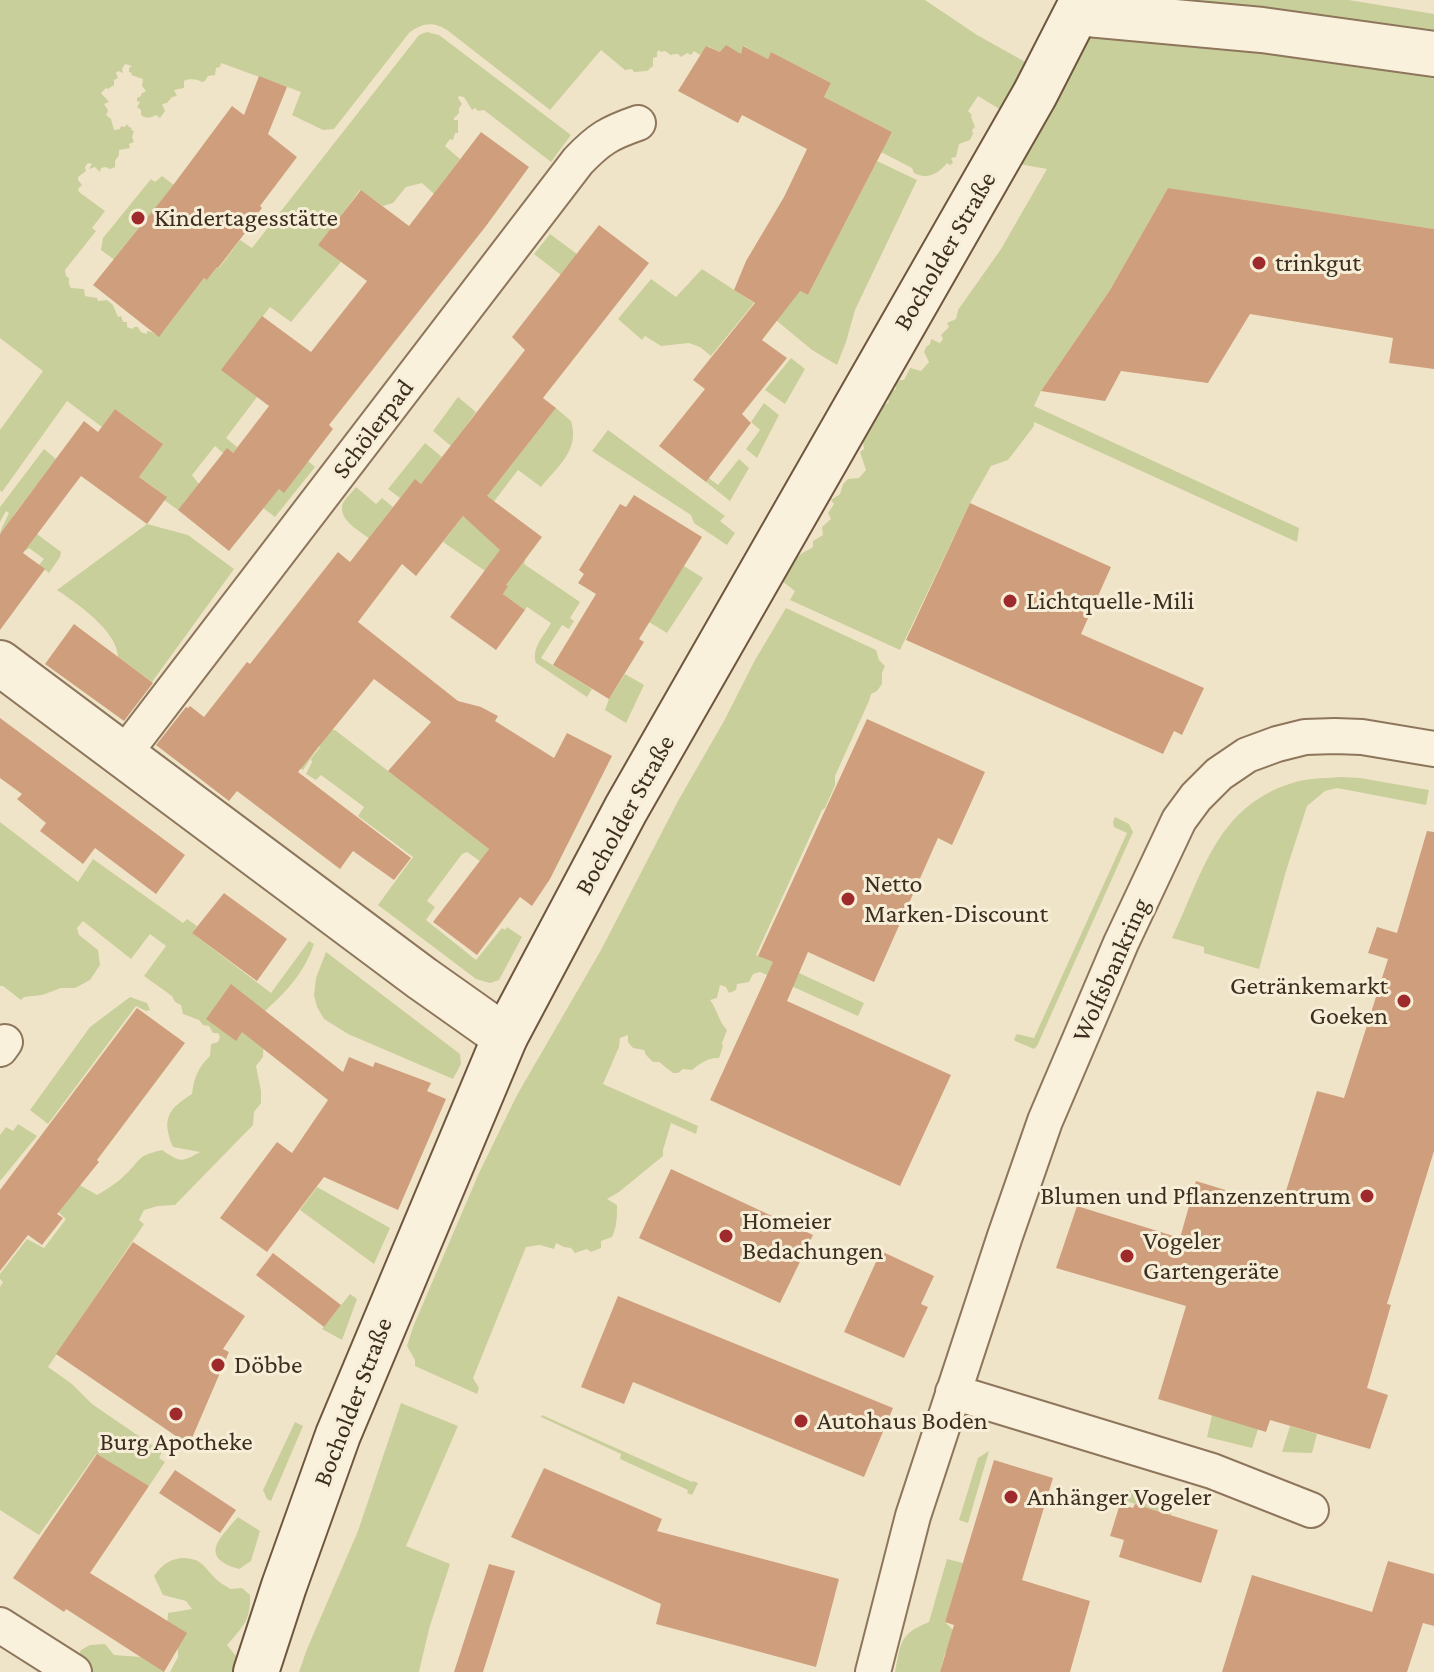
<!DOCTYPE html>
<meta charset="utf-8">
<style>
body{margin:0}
canvas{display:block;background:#f0e4c8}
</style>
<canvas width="1434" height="1672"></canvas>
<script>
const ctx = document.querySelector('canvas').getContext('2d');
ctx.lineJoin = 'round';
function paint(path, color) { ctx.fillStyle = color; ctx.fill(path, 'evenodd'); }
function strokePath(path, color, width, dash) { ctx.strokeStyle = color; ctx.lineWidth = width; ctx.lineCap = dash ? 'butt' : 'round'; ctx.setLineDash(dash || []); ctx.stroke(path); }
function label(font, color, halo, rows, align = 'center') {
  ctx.font = font + ' "Crimson Pro",serif'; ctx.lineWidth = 6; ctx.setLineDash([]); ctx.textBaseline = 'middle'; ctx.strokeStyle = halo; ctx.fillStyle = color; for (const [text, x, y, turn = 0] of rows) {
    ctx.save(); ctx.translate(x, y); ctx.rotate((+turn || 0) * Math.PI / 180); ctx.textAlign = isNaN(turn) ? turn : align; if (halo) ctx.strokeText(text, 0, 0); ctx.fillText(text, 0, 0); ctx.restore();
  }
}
const green = new Path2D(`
 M0 0H925L977 35 1045 73 1077 13 1434 54V229L1239 199 1225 201C1218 194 1212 193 1203 198L1198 193 1168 188 1110 290 1041 391 1034 406 1299 528 1297 542 1034 422V426L1008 460 991 466 970 503 900 650 790 600 795 591 782 581 788 564C796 562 796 558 801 554 805 551 809 550 813 547V541L823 535 822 527 831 519 828 513 834 504 831 500 840 494 843 484 848 479 859 478 866 470 860 452 864 449 862 435 873 422 871 414 889 402 887 397 888 392 896 389 895 385 900 380H904L910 368 921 371 929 362 924 352 926 347 930 344 931 339 940 343 943 339 941 335 949 327 947 323 956 319 958 310 1001 249 1047 169 997 160 1019 121 978 96 968 111 972 115 971 117 975 127 972 130 973 134 970 140 959 144 956 157 951 158 953 163 950 165 947 163C938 174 927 180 914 173L912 168 881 152 892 132 824 97 831 83 771 52 768 59 744 46 741 54 720 52 707 46 700 55 694 51 691 55 687 53 681 57 678 54C667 54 675 58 665 51L661 52 659 50 657 52V57L653 58V66L647 71 634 72 632 69 625 70 601 50 550 110 447 30C433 21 422 23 409 33L334 129 323 130 292 115 301 92 221 63 220 67 216 68 215 75 208 76 205 81 202 82C198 79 188 78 184 81V88L174 90 177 96 172 97 167 103 162 104 165 111 160 118 156 115C151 118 146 119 141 115V110L137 107 140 102 137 101V98L141 96V94L146 91 142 86 143 79 131 75 132 73 129 72V68L132 66 125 64 122 69 123 73 118 71 116 73 118 78 114 80V85L108 89 106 88 101 93 109 102 104 104 108 110 107 114H105L111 119 114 130 120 129 121 126 125 127 127 124 129 127 132 128 131 130 134 131 132 137 134 142 129 144 130 148 119 150V155L115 161V167L110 169 106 167 101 168 100 172 95 167 89 169 92 164 88 163 85 167 86 171 78 177V180L82 185 78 189 79 192 105 211 92 228 96 231 65 270 66 276 69 278V284L71 288 84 289 85 296 97 298 98 301 107 300 113 305 118 317 121 316 123 322H127V327L133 329 134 327H138L141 332 147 334V331L152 332 154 334 162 333 204 278 207 280 217 267 219 268 240 240 252 248 419 35 427 32 439 35 571 135 551 162 484 110 478 111 475 108 472 110 464 97 459 96 458 98 462 104 459 108V113L454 118V120H458V133H455L453 140 450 139 445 146 460 159 434 194 422 183 406 187 393 203 383 206 360 190 319 245 341 262 291 322 270 307 222 370 257 397 226 438 237 447 233 453H223L215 446 192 475 199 484 178 510 164 500 166 496 139 477 162 443 115 409 102 427 67 401 2 492 0 490V430L43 371 0 338Z
 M1173 0H1349L1434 14V34Z
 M877 161 917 180 855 310 846 342 837 365 812 350 777 321 769 276 808 295Z
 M162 176 178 188 120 264 101 250 103 238 151 179 155 182Z
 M550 234 577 254 561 275 534 254Z
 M702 269 754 303 711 356 700 347 689 343 661 346 645 336 642 340 618 319 651 279 676 297Z
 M791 358 805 369 785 404 765 390Z
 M458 397 476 412 451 446 433 431Z
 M764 403 779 415 757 458 746 449 760 430 751 422Z
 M556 408 571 421C580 450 558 466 541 487L518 470 476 525 525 561 524 564 580 602 570 618 574 621 569 629 562 625 541 658 592 689 587 697 536 663C531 648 544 636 551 623L527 607 525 610 503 594 507 586 443 542 463 516 468 520Z
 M608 430 725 516 720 521 735 533 727 545 694 523 691 515 592 451Z
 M425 443 442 457 421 484 415 480 400 498 388 489Z
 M44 449 56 459 13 516 61 552 60 557 49 573 39 565 44 559 29 548 25 551 0 532 9 513 6 511 0 522V507Z
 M739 459 749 468 730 501 706 482 709 478 718 485Z
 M308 461 315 467 275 517 263 508 279 489Z
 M356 487 376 504 382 498 393 507 369 538C359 531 337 519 343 503 346 498 352 492 356 487Z
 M147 524 188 535 234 569 152 682 118 657C117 631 78 604 57 590Z
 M684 566 703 578 667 633 649 622Z
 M786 608 876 650 879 660 885 666 882 673V684L877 691 871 694 869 701 835 776V785L825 808 822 810 756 955 799 973 864 1003 858 1016 760 972 753 974 749 982 737 984 736 990 729 993 726 987 720 985 717 998 710 1000C718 1011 719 1022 727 1030L722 1043 723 1046 719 1058C709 1057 699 1064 692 1070L683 1069 678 1073H673L659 1062H653L646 1055 644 1050 633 1048 628 1042V1035L620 1038 619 1047 603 1084 698 1126 696 1134 671 1123 663 1150V1156L619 1192 607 1199 617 1205C617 1216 617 1227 612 1237L601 1241V1248L591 1252 587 1249 575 1253 571 1248 564 1247 556 1243 554 1249 540 1245 526 1247 473 1378 479 1388 477 1394 415 1366V1360L407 1346 413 1327 479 1173 517 1095 601 950 678 801 724 721 755 660Z
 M625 674 644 685 626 723 605 710 609 699Z
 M331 730H335L489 849 480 861 467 852 462 854 427 901 435 907 426 920 476 960 502 928 505 930 507 927 522 937 499 980 490 983 476 979 378 905 413 857 358 816 364 807 321 775 316 780 306 774 312 762 311 759 320 747 319 746 303 770 298 767Z
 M1342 777 1360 778 1429 790 1426 805 1337 788 1325 791 1307 806 1286 871 1259 969 1204 953V947L1172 938C1204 871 1217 803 1299 781 1313 778 1328 778 1342 777Z
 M1115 817 1129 824 1133 832 1037 1046 1034 1049 1015 1041 1014 1039 1017 1034 1034 1038 1127 833 1114 827 1113 822Z
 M0 822 78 882 93 859 183 923 187 919 197 926 192 933 271 993 309 941 314 944C304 973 287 991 265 1011L263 1057 256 1066 261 1091V1103L254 1112 253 1125 175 1205 158 1206 144 1210 139 1220 144 1224 48 1367 72 1384 92 1404 162 1452 159 1458 165 1462 149 1486 96 1454 39 1535 0 1510V1287L3 1282 0 1279V1274L27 1239 44 1248 66 1219 57 1211 78 1184 97 1195C107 1189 117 1183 125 1175 142 1159 136 1156 162 1150 180 1162 181 1163 200 1152L173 1147C161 1119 168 1109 192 1094 194 1078 198 1067 210 1056L211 1044 218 1042 220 1037 218 1033H213L209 1026 203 1025 199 1020 183 1014 181 1005 175 1002 172 996 144 976 166 946 150 934 131 959 83 921 77 928 79 935 98 950 100 965 90 980 75 988H61L42 995 24 997 21 1000 3 986H0Z
 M326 952 460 1054 461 1064 453 1079 348 1034 324 1019 317 1007 314 995 316 978Z
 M130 997 147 1003 150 1010 146 1011 136 1006 48 1124 30 1110 90 1027Z
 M18 1124 37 1136 0 1181V1135L6 1127 13 1131Z
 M317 1187 390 1228 374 1264 300 1210Z
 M350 1294 357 1299 342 1340 322 1329Z
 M401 1403 458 1426 406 1546 450 1564 429 1629 419 1672H299L307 1649 358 1531Z
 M542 1415 692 1482 693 1481 698 1483 692 1495 687 1493 688 1490 620 1459 621 1454 541 1417Z
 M1212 1415 1258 1429 1252 1448 1207 1437Z
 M295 1422 303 1426 271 1501 267 1499 263 1490Z
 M1290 1426 1317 1434 1312 1453 1282 1452Z
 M989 1451 968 1523 959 1520 978 1458Z
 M1134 1488 1174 1501 1171 1515 1126 1501 1130 1490Z
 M238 1517 260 1531 251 1561 239 1569C197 1557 221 1537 238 1517Z
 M181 1558C200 1558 202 1564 214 1577 218 1582 225 1585 230 1589L242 1588 250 1595C251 1620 243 1627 227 1645L236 1656 240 1667 236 1672H170L178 1657V1642L167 1628 168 1613 192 1609 186 1601 163 1595 154 1576C162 1565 168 1560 181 1558Z
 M947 1559 963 1563 945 1622 954 1631 957 1649 945 1653 940 1672H895C901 1643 899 1634 929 1622Z
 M105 1644 114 1655 141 1657 165 1672H80L76 1662 81 1650 90 1645Z`);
const building = new Path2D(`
 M726 45 741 54 743 46 768 59 771 52 831 83 824 97 892 132 808 295 800 291 762 340 787 358 742 414 751 423 706 482 659 446 705 389 693 380 755 303 734 290 746 261 784 197 807 149 742 115 738 123 678 91 706 46 720 52Z
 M259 76 287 87 268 134 297 157 260 206 262 208 243 232 245 233 218 268 217 267 207 280 204 278 159 337 93 285 168 192 232 106 244 115Z
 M481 132 529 167 486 226 329 425 333 429 284 493 279 489 229 551 178 510 227 448 233 453 269 406 221 370 262 316 311 352 367 281 318 245 361 190 409 226Z
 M1168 188 1434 229V369L1389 363 1393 338 1250 314 1208 383 1121 371 1105 401 1041 391 1110 290Z
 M599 225 649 263 543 398 556 408 487 496 542 537 506 585 508 586 503 594 525 610 496 650 450 617 500 550 463 516 416 576 402 564 358 622 458 701 481 707 498 716 495 721 554 758 567 733 612 756 550 879 532 906 520 897 477 955 433 922 489 849 388 771 431 722 374 679 298 772 411 858 394 880 353 851 340 869 237 791 229 801 156 745 186 707 188 708 190 706 204 717 247 662 250 664 338 552 350 562 415 479 421 484 525 350 512 337Z
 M115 409 163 444 139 477 167 497 147 524 81 476 23 553 45 569 0 630V534L84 421 98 432Z
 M634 495 702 537 639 639 644 642 609 699 553 665 596 594 578 583 584 574 579 570 620 504 626 507Z
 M970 503 1111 567 1081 634 1204 688 1182 735 1174 731 1163 754 906 640Z
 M74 624 153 683 124 721 45 664Z
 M0 718 185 855 156 894 95 848 83 864 40 831 46 823 17 799 22 794 0 778Z
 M867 719 985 772 952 845 938 838 874 982 808 952 787 1001 951 1075 900 1186 710 1100 773 962 758 956Z
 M1427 831 1434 832V1151L1387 1304 1391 1305 1367 1388 1388 1395 1370 1449 1270 1420 1266 1432 1158 1399 1186 1306 1056 1268 1077 1206 1180 1238 1196 1181 1281 1207 1317 1091 1344 1098 1388 959 1368 953 1377 927 1397 933Z
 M224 893 287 939 257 981 192 933Z
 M231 984 343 1072 349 1057 373 1067 375 1062 431 1083 427 1091 446 1099 398 1210 324 1177 267 1252 220 1218 277 1142 292 1153 328 1100 242 1032 236 1041 206 1019Z
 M137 1008 185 1043 97 1160 99 1162 57 1214 63 1218 42 1245 28 1235 0 1271V1190Z
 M671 1169 813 1235 780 1303 639 1238Z
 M133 1242 245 1316 223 1349 229 1352 189 1445 56 1354Z
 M881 1251 934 1276 921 1304 928 1307 904 1358 844 1332Z
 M273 1253 341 1305 324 1327 256 1275Z
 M618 1296 893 1408 864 1477 633 1382 624 1404 581 1387Z
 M97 1454 149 1486 90 1573 187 1633 164 1672 66 1609 64 1612 13 1578Z
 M994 1460 1053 1478 1022 1580 1090 1601 1070 1672H940L954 1625 945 1622Z
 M544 1468 662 1519 657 1531 839 1579 816 1667 656 1624 661 1604 511 1537Z
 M175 1470 236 1510 220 1533 159 1493Z
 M1120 1504 1133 1508 1135 1504 1218 1530 1201 1583 1119 1557 1124 1540 1110 1536Z
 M1388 1561 1434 1574V1626L1423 1623 1407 1672H1222L1252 1575 1372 1612Z
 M489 1564 515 1571 483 1672H454Z`);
const minor = new Path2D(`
 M124 754 578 161C599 139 609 133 638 123
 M0 1049 5 1042
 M953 1392 1212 1471 1311 1510
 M0 1625 74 1672
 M873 1672 913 1516 1005 1236 1045 1121 1121 943 1179 820 1196 797 1219 774 1247 755 1277 744 1305 737 1335 736 1362 737 1434 749`);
const tertiary = new Path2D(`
 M1077 13 1262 30 1434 54
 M0 663 423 979 505 1037`);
const secondary = new Path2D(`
 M256 1672 284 1586 338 1435 505 1037 626 809 1035 94 1083 0`);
const markers = [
 [138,218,8,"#9e2a2b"],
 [1259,263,8,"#9e2a2b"],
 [1010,601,8,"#9e2a2b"],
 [848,899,8,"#9e2a2b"],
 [1404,1001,8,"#9e2a2b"],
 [1367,1196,8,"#9e2a2b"],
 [726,1236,8,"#9e2a2b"],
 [1127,1256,8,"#9e2a2b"],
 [218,1365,8,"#9e2a2b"],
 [176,1414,8,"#9e2a2b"],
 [801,1421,8,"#9e2a2b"],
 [1011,1497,8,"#9e2a2b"]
];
const poiNames = [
 ["Kindertagesstätte",154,218],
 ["trinkgut",1275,263],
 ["Lichtquelle-Mili",1026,601],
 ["Netto",864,884],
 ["Marken-Discount",864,914],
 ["Getränkemarkt",1388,986,"right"],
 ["Goeken",1388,1016,"right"],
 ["Blumen und Pflanzenzentrum",1351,1196,"right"],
 ["Homeier",742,1221],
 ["Bedachungen",742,1251],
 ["Vogeler",1143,1241],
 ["Gartengeräte",1143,1271],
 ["Döbbe",234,1365],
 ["Autohaus Boden",817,1421],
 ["Burg Apotheke",176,1442,"center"],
 ["Anhänger Vogeler",1027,1497]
];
const streetNames = [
 ["Bocholder Straße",945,251,-60],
 ["Schölerpad",373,429,-53],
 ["Bocholder Straße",625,815,-61],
 ["Wolfsbankring",1111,970,-66],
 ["Bocholder Straße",353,1402,-69]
];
paint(green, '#c9cf9b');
paint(building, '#cf9f7d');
strokePath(minor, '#8d765c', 38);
strokePath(tertiary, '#8d765c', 48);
strokePath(secondary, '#6f573f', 48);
strokePath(minor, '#faf1dc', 34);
strokePath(tertiary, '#faf1dc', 44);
strokePath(secondary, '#faf1dc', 44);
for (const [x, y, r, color] of markers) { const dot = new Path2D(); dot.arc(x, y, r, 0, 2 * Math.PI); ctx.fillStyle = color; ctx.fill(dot); strokePath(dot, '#f7eed8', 3); }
label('26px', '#3d2e20', '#f7eed8', poiNames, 'left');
label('26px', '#3d2e20', '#f7eed8', streetNames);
</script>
